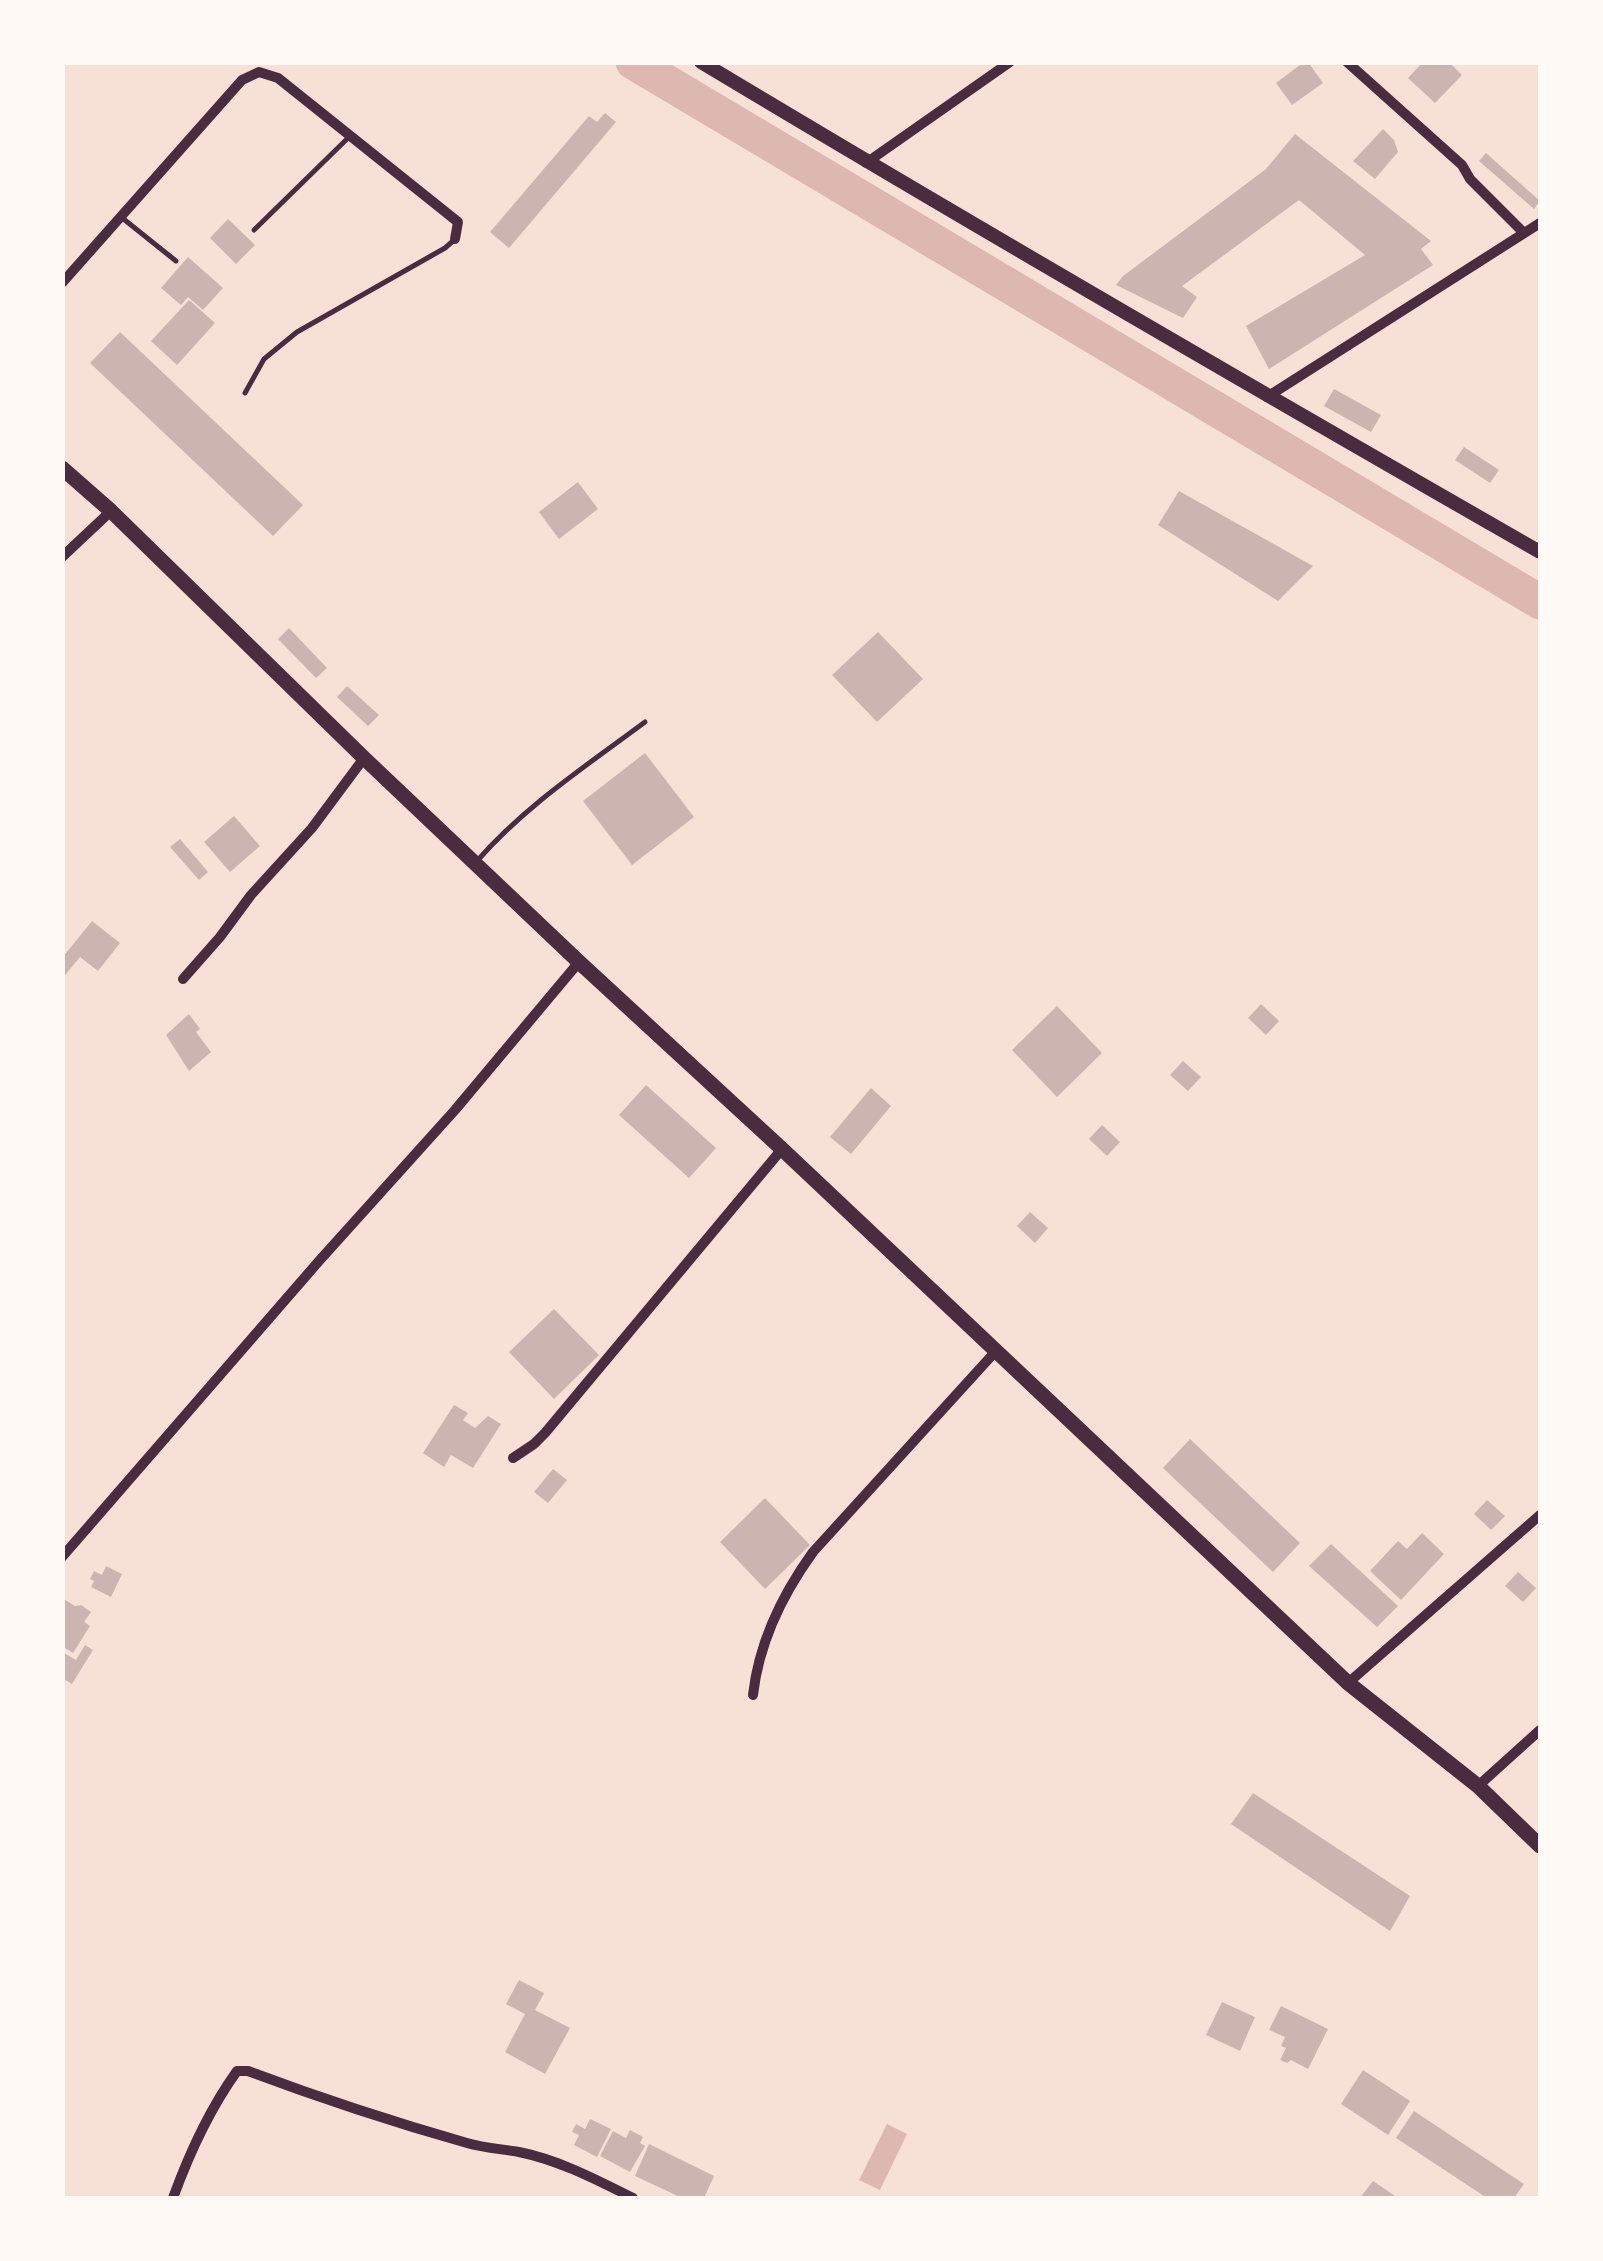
<!DOCTYPE html>
<style>
body{margin:0}
#map{position:relative;width:1603px;height:2261px;overflow:hidden;background:#f7e1d7;font-family:Cabin,sans-serif}
canvas{display:block}
.frame{position:absolute;inset:0;border:65px solid #fffaf5;pointer-events:none}
</style>
<div id="map">
<canvas width="1603" height="2261"></canvas>
<div class="frame"></div>
</div>
<script>
const ctx = document.querySelector('canvas').getContext('2d');
ctx.lineJoin = 'round';
function paint(path, color) { ctx.fillStyle = color; ctx.fill(path, 'evenodd'); }
function strokePath(path, color, width, dash) { ctx.strokeStyle = color; ctx.lineWidth = width; ctx.lineCap = dash ? 'butt' : 'round'; ctx.setLineDash(dash || []); ctx.stroke(path); }
const water = new Path2D(`
 M887 2124 907 2134 880 2190 859 2180Z`);
const river = new Path2D(`
 M633 62 1540 602`);
const building = new Path2D(`
 M1304 62H1308L1323 83 1292 105 1276 83Z
 M1423 62H1449L1462 75 1435 103 1408 78Z
 M605 113 616 122 509 248 490 232 589 116 597 122Z
 M1383 129 1394 140 1398 152 1375 179 1353 161Z
 M1295 134 1431 241 1421 249 1433 265 1269 369 1246 326 1365 255 1299 200 1182 286 1197 297 1183 318 1116 285 1123 276 1266 169Z
 M1486 153 1540 201 1534 209 1479 161Z
 M228 219 255 245 236 264 210 238Z
 M188 257 223 288 203 310 188 297 181 305 161 288Z
 M189 300 215 323 177 365 151 341Z
 M120 332 303 505 273 536 90 363Z
 M1334 389 1381 415 1371 432 1324 406Z
 M1464 447 1499 470 1490 483 1455 460Z
 M578 482 598 509 559 539 539 512Z
 M1179 491 1313 566 1278 601 1158 525Z
 M289 628 327 668 316 678 278 639Z
 M878 632 923 679 877 722 832 675Z
 M347 686 379 715 368 726 337 697Z
 M645 753 694 817 632 865 583 801Z
 M234 816 260 846 230 872 204 842Z
 M180 839 208 872 199 880 170 847Z
 M92 921 120 943 98 971 80 957 62 979V958Z
 M1261 1004 1279 1021 1266 1035 1248 1018Z
 M1057 1006 1102 1053 1057 1097 1012 1050Z
 M189 1014 200 1029 196 1032 211 1052 189 1071 166 1035Z
 M1183 1061 1201 1077 1188 1091 1170 1075Z
 M646 1085 716 1148 689 1178 619 1115Z
 M871 1088 891 1106 851 1154 830 1137Z
 M1102 1125 1120 1142 1107 1156 1089 1139Z
 M1030 1212 1048 1228 1035 1243 1017 1226Z
 M554 1309 599 1355 554 1399 509 1352Z
 M454 1405 468 1413 463 1420 475 1428 488 1416 501 1424 473 1468 451 1455 444 1467 423 1453Z
 M1190 1439 1300 1543 1273 1572 1163 1468Z
 M553 1469 567 1480 548 1503 534 1492Z
 M765 1498 810 1545 765 1589 720 1542Z
 M1487 1500 1505 1516 1491 1530 1474 1514Z
 M1422 1533 1444 1554 1401 1600 1370 1571 1398 1541 1407 1549Z
 M1331 1544 1398 1606 1377 1627 1309 1566Z
 M106 1566 122 1574 111 1597 91 1587 94 1581 90 1579 94 1571 102 1575Z
 M1518 1572 1536 1588 1523 1602 1505 1586Z
 M62 1598 75 1606 81 1605 91 1612 84 1622 90 1626 73 1653 62 1646Z
 M85 1645 93 1650 72 1684 62 1678V1652L76 1660Z
 M1253 1793 1410 1896 1390 1931 1231 1824Z
 M519 1980 544 1993 535 2010 570 2028 545 2074 505 2052 525 2014 506 2004Z
 M1222 2002 1255 2017 1240 2051 1206 2035Z
 M1281 2006 1328 2029 1308 2069 1291 2060 1287 2063 1280 2060 1286 2048 1281 2046 1285 2037 1269 2030Z
 M1363 2070 1410 2101 1388 2135 1341 2104Z
 M1414 2111 1524 2184 1514 2198H1487L1396 2138Z
 M590 2119 611 2129 597 2157 574 2145 579 2135 572 2132 576 2124 585 2129Z
 M630 2130 643 2137 640 2143 645 2146 630 2172 600 2156 613 2131 626 2138Z
 M649 2144 714 2176 704 2198H682L635 2176Z
 M1373 2181 1398 2198H1360Z`);
const service = new Path2D(`
 M121 217 176 261
 M254 230 348 138
 M245 393 264 359 297 332 445 248 453 241
 M477 861C525 806 586 766 645 722`);
const minor = new Path2D(`
 M1347 62 1462 165 1470 179 1524 233
 M866 163 1010 62
 M62 283 242 80 259 72 278 78 458 222 455 239
 M1267 397 1540 223
 M62 557 111 511
 M183 979 220 937 251 895 312 828 364 758
 M513 1458 534 1444 545 1433 782 1149
 M62 1557 319 1261 455 1110 579 962
 M1348 1683 1540 1515
 M753 1695C759 1641 782 1595 813 1552L995 1352
 M1478 1786 1540 1730
 M173 2198C189 2154 209 2110 237 2071H248C320 2098 393 2122 467 2143 484 2148 502 2149 519 2152 559 2160 597 2180 633 2198`);
const secondary = new Path2D(`
 M701 62C979 229 1259 391 1540 552`);
const primary = new Path2D(`
 M62 468 111 511 364 758 579 962 782 1149 1348 1683 1478 1786 1540 1846`);
paint(water, '#dcb8b0');
strokePath(river, '#dcb8b0', 35);
paint(building, '#ccb4b1');
strokePath(service, '#4a2c40', 5);
strokePath(minor, '#4a2c40', 10);
strokePath(secondary, '#4a2c40', 14);
strokePath(primary, '#4a2c40', 15);
</script>
